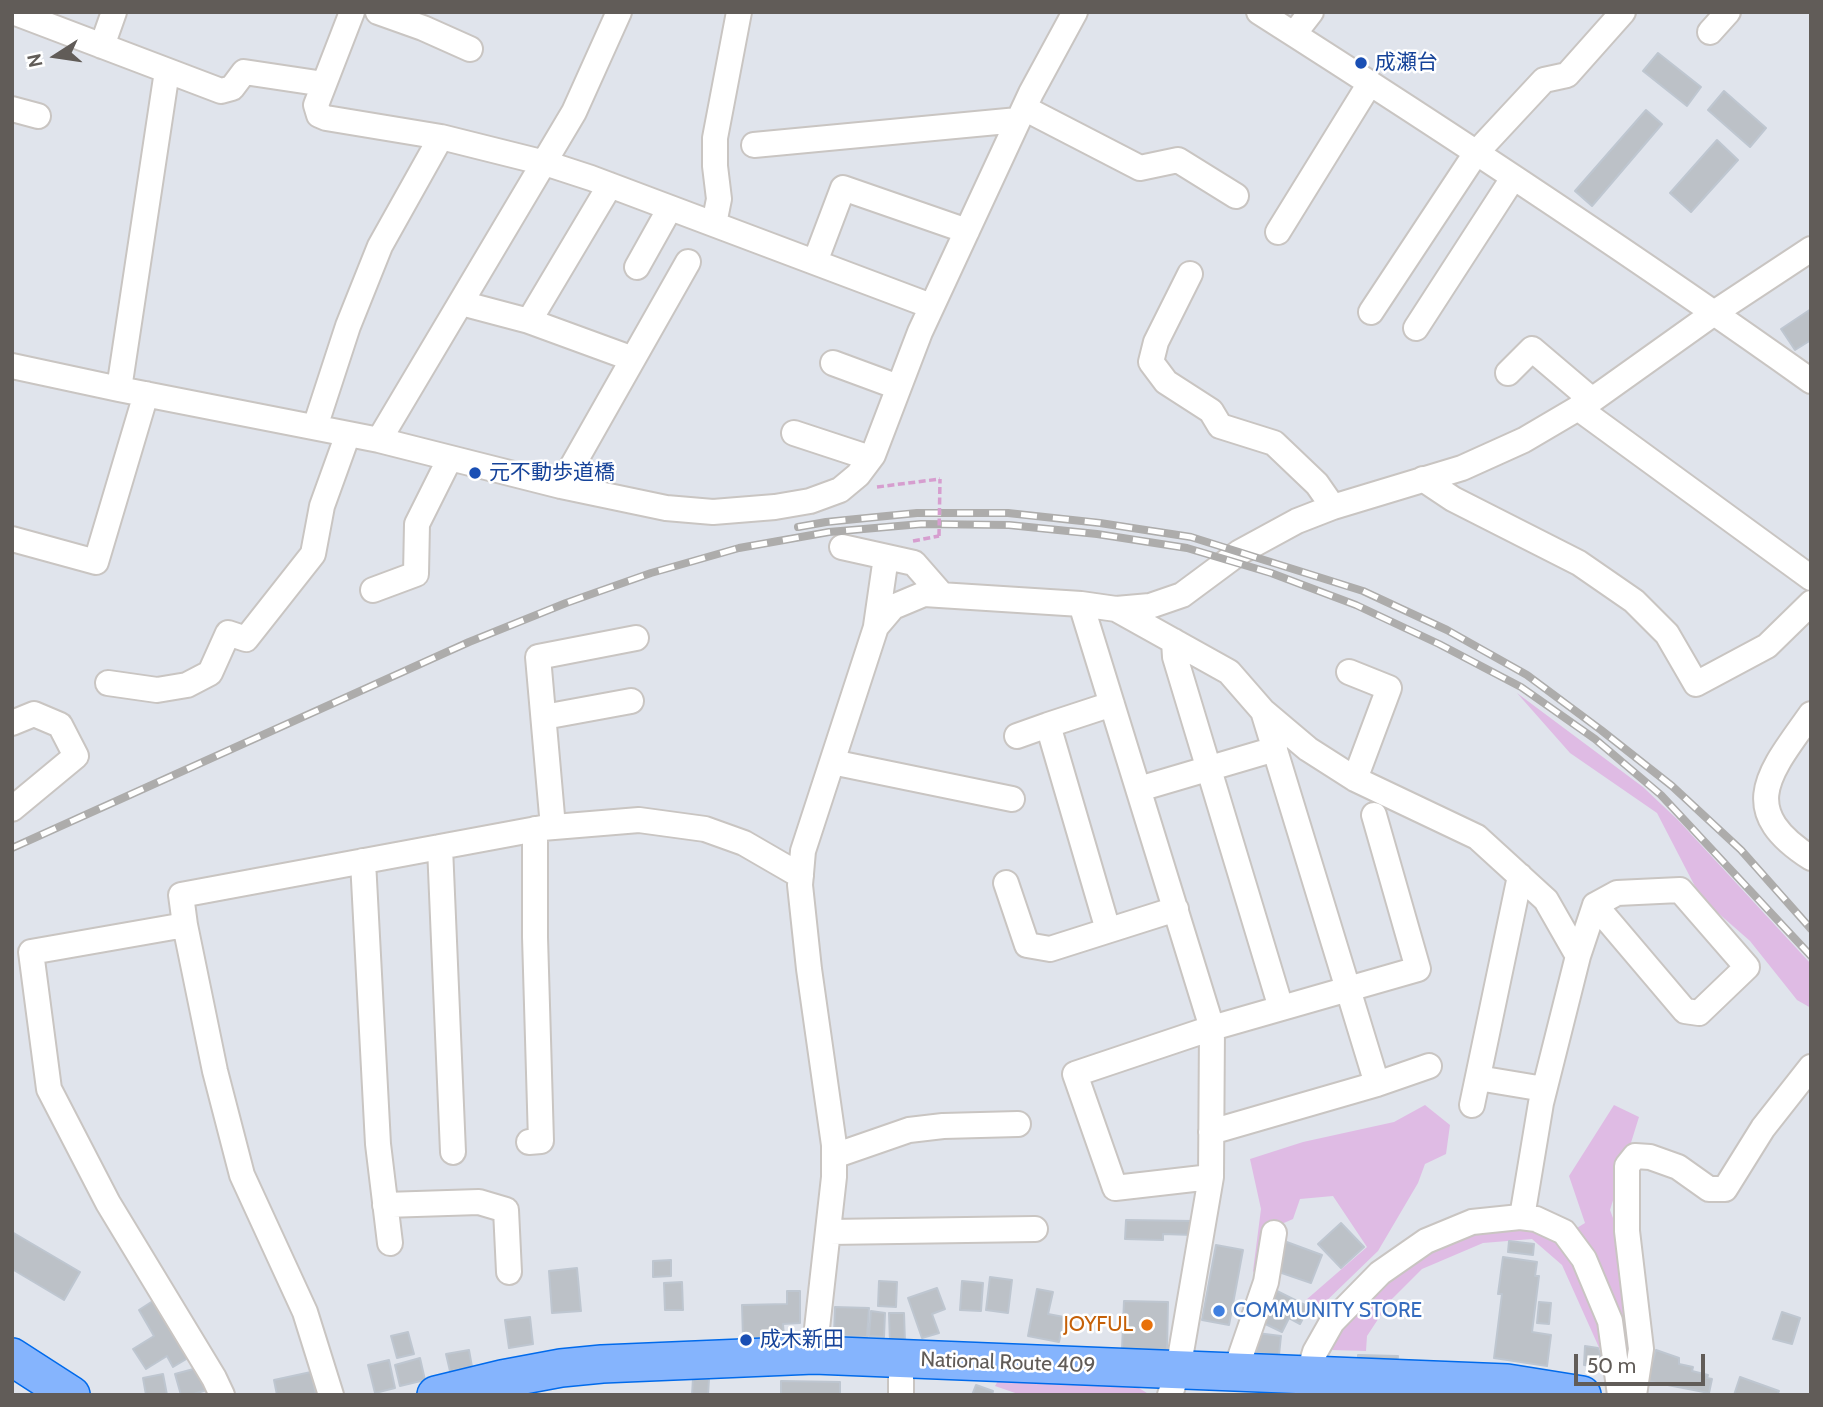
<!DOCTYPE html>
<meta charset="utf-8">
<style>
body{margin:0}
#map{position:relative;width:1823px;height:1407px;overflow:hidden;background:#e0e4ec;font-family:Cabin,sans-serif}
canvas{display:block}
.frame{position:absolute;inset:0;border:14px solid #615c58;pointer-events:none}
.north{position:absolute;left:21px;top:21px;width:70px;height:70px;-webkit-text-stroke:5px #fff;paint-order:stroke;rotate:258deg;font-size:19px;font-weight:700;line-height:28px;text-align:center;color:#615c58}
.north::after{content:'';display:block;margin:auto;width:24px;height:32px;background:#615c58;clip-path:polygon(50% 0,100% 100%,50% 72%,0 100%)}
.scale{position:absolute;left:1574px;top:1354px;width:131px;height:32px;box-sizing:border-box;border:4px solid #615c58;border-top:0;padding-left:9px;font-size:21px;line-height:24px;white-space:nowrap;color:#615c58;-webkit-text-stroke:5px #fff;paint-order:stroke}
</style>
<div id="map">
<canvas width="1823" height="1407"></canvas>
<div class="frame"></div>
<div class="north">N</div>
<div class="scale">50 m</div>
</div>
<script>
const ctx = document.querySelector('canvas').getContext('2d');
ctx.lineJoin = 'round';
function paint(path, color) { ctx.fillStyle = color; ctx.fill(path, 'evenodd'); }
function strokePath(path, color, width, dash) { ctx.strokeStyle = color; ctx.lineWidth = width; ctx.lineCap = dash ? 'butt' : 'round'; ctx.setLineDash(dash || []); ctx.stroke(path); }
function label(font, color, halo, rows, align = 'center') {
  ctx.font = font + ' Cabin,"Noto Sans JP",sans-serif'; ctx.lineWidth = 5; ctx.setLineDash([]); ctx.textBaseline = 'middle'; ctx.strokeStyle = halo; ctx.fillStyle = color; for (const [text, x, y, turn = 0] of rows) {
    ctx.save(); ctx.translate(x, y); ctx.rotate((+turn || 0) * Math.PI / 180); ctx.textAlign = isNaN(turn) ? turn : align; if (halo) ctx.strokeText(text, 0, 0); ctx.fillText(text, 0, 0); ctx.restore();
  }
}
const green = new Path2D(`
 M1517 693 1643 787 1678 820 1811 964V1008L1797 1000 1750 941 1701 898 1657 813 1570 753Z
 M1425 1105 1450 1125 1446 1154 1425 1164 1418 1183 1378 1251 1317 1310 1306 1300 1367 1247 1333 1196 1300 1199 1293 1219 1270 1229 1258 1280 1253 1271 1261 1209 1250 1159 1303 1142 1394 1122Z
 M1614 1105 1639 1117 1610 1210 1622 1242 1631 1372H1610L1562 1265 1532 1239 1483 1243 1422 1269 1390 1301 1367 1336 1366 1351 1332 1350 1338 1330 1385 1283 1456 1234 1511 1223 1559 1239 1585 1223 1569 1176Z
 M999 1379 1139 1388 1150 1395H1021L995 1386Z`);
const building = new Path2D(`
 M1658 53 1701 87 1687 106 1643 71Z
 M1724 91 1766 128 1750 147 1708 110Z
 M1646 110 1662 124 1592 206 1575 191Z
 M1717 140 1738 160 1691 212 1670 193Z
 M1811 309V340L1795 350 1781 329Z
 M1126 1220 1193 1221V1235L1163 1234V1240L1125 1239Z
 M1341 1223 1364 1247 1341 1268 1318 1244Z
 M12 1232 80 1272 64 1300 12 1269Z
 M1284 1241 1322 1255 1311 1283 1273 1270Z
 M1509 1241 1534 1244 1533 1255 1508 1252Z
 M1216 1245 1243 1250 1229 1325 1202 1320Z
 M1503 1257 1537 1262 1535 1276H1539L1532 1332 1551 1335 1547 1366 1494 1358 1502 1294H1498Z
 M671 1260V1276L653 1277V1261Z
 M577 1268 581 1311 552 1313 549 1271Z
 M990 1277 1012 1280 1008 1313 986 1310Z
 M879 1281 897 1282 896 1307 878 1306Z
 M962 1281 983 1283 981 1311 960 1310Z
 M682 1282 683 1310H665L664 1283Z
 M937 1288 945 1309 932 1314 939 1333 922 1338 908 1298Z
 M1271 1288 1309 1307 1300 1324 1289 1318 1282 1332 1255 1319Z
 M1037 1289 1053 1292 1048 1314 1064 1317 1059 1342 1028 1336Z
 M787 1291H800V1323L783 1324 784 1337 743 1338 742 1305 787 1304Z
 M159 1297 193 1355 173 1367 167 1356 146 1369 133 1349 154 1336 139 1310Z
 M1124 1301 1168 1302 1167 1350 1122 1349Z
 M1539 1302 1551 1303 1549 1324 1537 1323Z
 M835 1307 869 1308 867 1337 834 1335Z
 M871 1311 885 1313 884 1337 869 1336Z
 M1782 1312 1800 1318 1792 1344 1773 1339Z
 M889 1313H904L905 1343H890Z
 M530 1317 533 1344 509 1348 505 1320Z
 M408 1332 414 1354 397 1358 391 1336Z
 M1249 1332 1281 1336 1279 1355 1247 1352Z
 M1585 1346 1598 1348 1606 1368 1584 1365Z
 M469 1350 472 1367 450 1371 446 1354Z
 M1656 1350 1679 1358V1364L1693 1367 1692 1371 1708 1375 1707 1378 1712 1379 1709 1393 1647 1381Z
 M1358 1355 1398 1356 1397 1367 1358 1366Z
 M420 1358 425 1380 400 1386 395 1365Z
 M389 1360 395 1388 375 1393 368 1365Z
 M201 1367 207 1390 190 1395H181L175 1374Z
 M311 1372 316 1395H277L274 1380Z
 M163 1374 167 1395H146L143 1378Z
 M1740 1377 1779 1391 1777 1395H1734Z
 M693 1378 709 1379 708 1395H692Z
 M781 1381 840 1382V1395H781Z
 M976 1385 993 1391 992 1395H972Z`);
const path = new Path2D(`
 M877 487 940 479
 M913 541 939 536`);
const minor = new Path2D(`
 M13 12 221 91 232 88 244 72 324 84
 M352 12 316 105 319 115 326 118 441 137 545 163 591 178 931 306
 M378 12 423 28 470 49
 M1259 12C1446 131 1631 253 1811 381
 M1710 32 1728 12
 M1294 34 1311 12
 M102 46 114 12
 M1024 108 1140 168 1178 160 1236 196
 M12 109 38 116
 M754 145 1018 120
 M714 224 719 199 715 166V138L739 12
 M1278 232 1370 83
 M815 262 843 188 967 231
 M637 267 670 208
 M1190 274 1156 342 1151 362 1166 382 1211 411 1220 426 1274 443 1317 484 1333 507
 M461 303 529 321 633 359
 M1371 312 1476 153 1544 80 1567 75 1623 12
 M529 321 610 185
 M1416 328 1513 178
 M833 363 898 387
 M12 366 119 389 379 440 561 486 666 508 713 512 775 507 810 501 840 490 858 475 873 455 920 332 1031 93 1075 12
 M1508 373 1532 349 1592 400
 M119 389 167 71
 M1578 408 1811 578
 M315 427 348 326 380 246 441 137
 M794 433 870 458
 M379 440 574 112 619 12
 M1423 479 1453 499 1579 563 1634 601 1667 634 1696 684 1767 646 1811 603
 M561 486 688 262
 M12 539 96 562 146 394
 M842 547 914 563 942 595
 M373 590 416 574 417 524 450 458
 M1081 604 1212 1028 1211 1177 1178 1370 1170 1395
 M1116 609 1229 672 1263 711 1377 1084 1429 1066
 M876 626 886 557
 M1174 641 1175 657 1281 1008
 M1349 672 1389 688 1355 779
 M108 683 157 690 187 685 210 673 228 633 246 639 313 554 322 506 348 434
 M1263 711 1308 749 1355 779 1477 837 1546 900 1578 956
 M1811 714C1771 771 1734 809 1811 858
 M544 717 631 701
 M12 723 34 714 60 725 76 756 12 809
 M1017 736 1048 725
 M832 762 1012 799
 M1139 789 1275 749
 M553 827 538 657 636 638
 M440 847 453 1152
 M363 861 378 1144 390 1243
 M1006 883 1027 945 1050 949 1176 909
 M185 925 31 952 49 1089 108 1203 214 1378 222 1395
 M1108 930 1048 725 1112 704
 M1478 1078 1544 1089
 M1472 1105 1520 876
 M1211 1132 1377 1084
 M529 1142 541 1141 535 937V829
 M834 1156 909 1130 943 1126 1018 1124
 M1211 1177 1115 1188 1075 1074 1212 1028 1418 969 1374 815
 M385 1205 479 1202 506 1210 509 1272
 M1522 1217 1541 1103 1578 956 1595 905 1617 893 1680 890 1747 967 1699 1013 1685 1011 1595 905
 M829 1232 1035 1229
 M814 1355 834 1177V1145L809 969 800 885 803 851 876 627 893 607 924 594 1081 604 1116 609 1150 606 1182 595 1240 552 1297 521 1333 507 1462 468 1524 440 1592 400 1714 313 1811 249
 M901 1359V1395
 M1235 1372 1266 1282 1274 1233
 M1308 1375 1315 1352 1332 1322 1380 1273 1426 1241 1472 1222 1520 1217 1536 1219 1564 1232 1584 1259 1610 1321 1620 1395
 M331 1395 305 1312 242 1175 215 1071 185 925 181 895 542 828 639 820 705 829 744 843 801 876
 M1634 1395 1641 1349 1627 1231V1166L1635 1156 1650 1157 1678 1167 1709 1189H1725L1763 1128 1811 1067`);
const highway = new Path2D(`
 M12 1357 71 1395
 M436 1395 502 1379 561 1368 602 1364 814 1355 1507 1383 1582 1395`);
const rail = new Path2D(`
 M798 527 826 522 917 513H1008L1100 523 1191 537 1363 591 1447 630 1527 675 1601 730 1672 786 1741 850 1811 929
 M12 848 469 642 566 603 651 573 739 548 829 532 921 524 1009 525 1097 534 1187 548 1271 573 1356 605 1439 644 1521 687 1595 739 1661 795 1811 956`);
const pathBridge = new Path2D(`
 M939 536 940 479`);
const markers = [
 [1361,63,7,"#1a4fb4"],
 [475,473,7,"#1a4fb4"],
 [1219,1311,7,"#3f7fe0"],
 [1147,1325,7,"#e8710a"],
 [746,1340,7,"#1a4fb4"]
];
const transitNames = [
 ["成瀬台",1375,63],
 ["元不動歩道橋",489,473],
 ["成木新田",760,1340]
];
const shopNames = [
 ["COMMUNITY STORE",1233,1311]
];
const foodNames = [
 ["JOYFUL",1133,1325]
];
const streetNames = [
 ["National Route 409",1008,1363,2]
];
paint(green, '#dfbbe4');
paint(building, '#bcc1c7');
strokePath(building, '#bec6d0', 2);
strokePath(minor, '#c9c5c2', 28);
strokePath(highway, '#006aeb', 40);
strokePath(path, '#d69ecf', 3.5, [7, 3.5]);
strokePath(minor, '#fff', 24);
strokePath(highway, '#85b4fd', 37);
strokePath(rail, '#adacab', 8);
strokePath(rail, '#fff', 5, [16]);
strokePath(pathBridge, '#d69ecf', 3.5, [7, 3.5]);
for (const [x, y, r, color] of markers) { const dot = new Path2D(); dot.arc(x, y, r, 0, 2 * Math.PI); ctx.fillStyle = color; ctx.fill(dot); strokePath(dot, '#fff', 2.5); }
label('21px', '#164399', '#fff', transitNames, 'left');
label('21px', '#366cbe', '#fff', shopNames, 'left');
label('21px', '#c56008', '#fff', foodNames, 'right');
label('21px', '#615c58', '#fff', streetNames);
</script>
